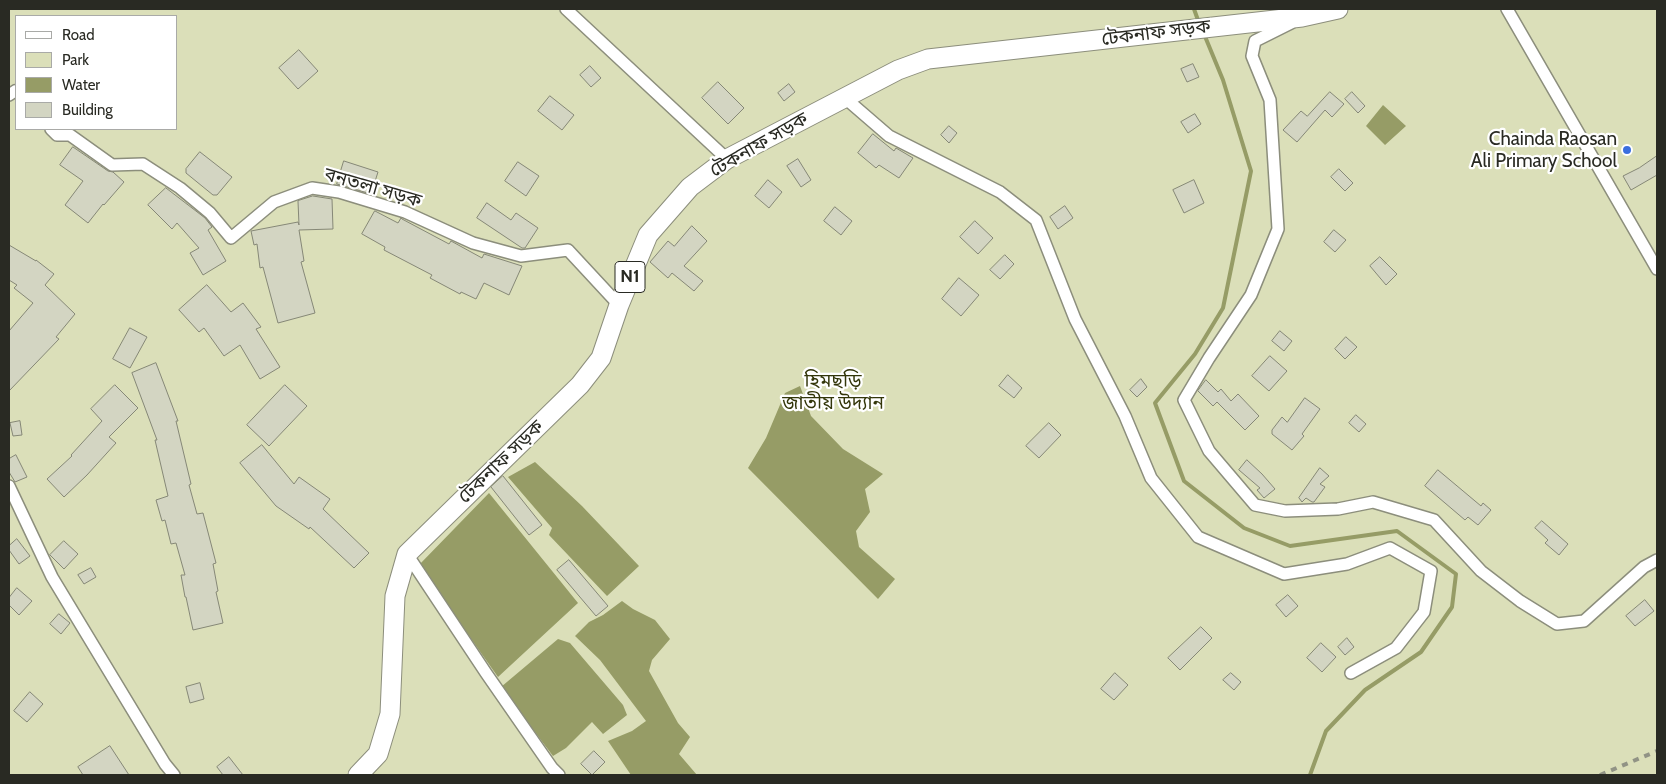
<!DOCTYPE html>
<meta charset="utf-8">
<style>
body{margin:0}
#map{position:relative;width:1666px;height:784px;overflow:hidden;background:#f4f7e3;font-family:Cabin,sans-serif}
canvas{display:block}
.frame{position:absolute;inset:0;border:10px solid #292a23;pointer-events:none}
.legend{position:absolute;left:15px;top:15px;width:162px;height:115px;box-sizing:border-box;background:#fff;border:1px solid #a9aaa7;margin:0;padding:6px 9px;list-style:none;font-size:15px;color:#292a23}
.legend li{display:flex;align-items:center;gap:10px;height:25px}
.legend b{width:25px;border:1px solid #a9aaa7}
</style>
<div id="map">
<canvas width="1666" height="784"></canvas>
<div class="frame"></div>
<ul class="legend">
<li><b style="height:6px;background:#fff"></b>Road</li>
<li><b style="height:14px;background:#dbdfb9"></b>Park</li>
<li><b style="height:14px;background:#969c66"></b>Water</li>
<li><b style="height:14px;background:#d3d5c2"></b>Building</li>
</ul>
</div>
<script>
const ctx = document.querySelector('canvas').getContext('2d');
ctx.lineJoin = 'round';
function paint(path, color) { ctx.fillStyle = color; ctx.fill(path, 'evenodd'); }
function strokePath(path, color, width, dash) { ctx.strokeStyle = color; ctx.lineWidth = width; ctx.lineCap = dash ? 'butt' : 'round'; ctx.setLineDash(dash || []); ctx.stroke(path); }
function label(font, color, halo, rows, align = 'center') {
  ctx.font = font + ' Cabin,"Noto Sans Bengali",sans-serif'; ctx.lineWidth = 4.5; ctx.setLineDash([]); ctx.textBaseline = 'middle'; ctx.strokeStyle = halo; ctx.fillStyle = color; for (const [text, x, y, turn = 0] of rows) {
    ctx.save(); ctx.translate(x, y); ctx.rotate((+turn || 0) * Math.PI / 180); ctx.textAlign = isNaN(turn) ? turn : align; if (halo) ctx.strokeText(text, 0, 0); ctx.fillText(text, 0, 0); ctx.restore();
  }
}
const green = new Path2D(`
 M9 9H1657V775H9ZM16 16H176V129H16Z`);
const water = new Path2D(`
 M1383 105 1406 126 1385 145 1366 126Z
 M800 386 811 416 843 449 883 474 865 489 870 512 856 531 859 547 895 579 878 599 748 468 766 438 785 393Z
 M535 462 582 506 639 566 607 596 549 535 552 528 508 477Z
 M489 493 578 603 498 677 419 565Z
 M622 601 633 609 655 620 670 639 652 660 649 671 678 723 690 737 679 754 697 775H631L608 741 632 731 646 721 600 660 575 636 589 622 603 615Z
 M558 639 570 643 623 705 627 715 603 734 592 722 566 748 553 756 501 687Z`);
const stream = new Path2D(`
 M1194 9 1199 23
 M1204 34 1223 80 1251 171 1223 308 1195 354 1155 403 1184 481 1244 528 1290 546 1397 531 1456 574 1452 607 1421 652 1365 690 1326 731 1310 775`);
const building = new Path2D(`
 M299 50 318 71 298 89 279 68Z
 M1193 64 1199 77 1187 82 1181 69Z
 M590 66 601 78 591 87 580 75Z
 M718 82 744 108 728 124 702 98Z
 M789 84 795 92 784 101 778 93Z
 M1330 92 1344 104 1332 117 1325 110 1297 142 1283 130 1301 111 1307 116Z
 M1352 92 1365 106 1358 113 1345 99Z
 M550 96 574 115 562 130 538 111Z
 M1195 114 1201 124 1188 133 1181 122Z
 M949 126 957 133 949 143 941 135Z
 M873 134 894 151 896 148 913 158 899 178 879 165 876 168 858 153Z
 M73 147 108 171 113 172 124 182 104 205 103 204 88 223 65 205 83 181 60 165Z
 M200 152 232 177 217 195H213L186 173V169Z
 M1657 156V175L1631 190 1623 176 1639 168Z
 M798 159 811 180 801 187 787 166Z
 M344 161 378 172 371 194 337 184Z
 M518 162 539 176 526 196 505 181Z
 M1339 169 1353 183 1345 191 1331 177Z
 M768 180 782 192 769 208 755 196Z
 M1194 180 1204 203 1184 213 1173 190Z
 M166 188 205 218 212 227 208 230 226 261 203 275 190 253 199 248 177 223 172 229 148 205Z
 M313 196 332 199 333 229 299 230 304 261 301 262 315 313 278 323 263 267 260 268 257 244 254 245 251 231 298 222 299 225 298 201Z
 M487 203 511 220 516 213 538 228 525 248H522L477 218Z
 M1065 206 1073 218 1058 229 1050 217Z
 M835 207 852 221 841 235 824 221Z
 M375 211 398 223 401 218 402 219 449 244 451 241 482 258 484 254 522 266 509 295 484 283 476 299 461 292 460 294 430 278 432 275 384 250 385 247 362 234Z
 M975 221 993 238 978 254 960 237Z
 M692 226 707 241 684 266 703 281 694 291 672 273 668 278 650 262 668 241 674 246Z
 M1334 230 1346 240 1335 252 1324 242Z
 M9 245 36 261V260L54 274 45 285 75 314 56 337 59 339 9 391V331L33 303 14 288 17 285 9 280Z
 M1005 255 1014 264 1000 279 990 270Z
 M1380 257 1397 274 1386 285 1370 266Z
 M959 278 979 295 961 316 942 299Z
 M207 285 231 312 243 303 261 327 256 329 280 367 260 379 240 345 224 356 204 328 199 332 179 310Z
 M130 328 147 337 130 368 113 359Z
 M1280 331 1292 341 1284 351 1272 341Z
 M1346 337 1357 347 1345 359 1335 349Z
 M1270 356 1287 371 1269 391 1252 376Z
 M156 363 178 421H176L191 484 189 485 197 514 203 513 216 563 213 564 218 591 216 592 223 623 193 630 186 597H185L181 575H185L176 543 171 544 165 520 162 521 156 500 168 496 155 440H157L132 373Z
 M1008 375 1022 388 1014 398 999 386Z
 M1141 379 1147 387 1137 397 1130 390Z
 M1206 380 1218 392 1221 389 1231 401 1238 394 1259 416 1245 430 1217 402 1213 406 1198 391Z
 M115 385 138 408 109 437 116 443 87 475 64 497 47 479 72 456 71 455 102 421 91 409Z
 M285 385 307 406 269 446 247 425Z
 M1305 398 1320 409 1302 434 1304 436 1292 450 1272 434V430L1282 417 1287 422Z
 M1356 415 1366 424 1359 432 1349 423Z
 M20 421 22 435 13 436 10 423Z
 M1049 423 1061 435 1039 458 1026 446Z
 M262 445 294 484 299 477 330 499 323 509 369 553 354 568 310 527 309 529 276 506 240 463Z
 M16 455 27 477 15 482 9 472V459Z
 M1247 460 1262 474 1275 489 1264 498 1257 490 1260 488 1239 470Z
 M1320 468 1329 476 1320 484 1325 487 1314 502H1312L1306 498 1302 502 1299 498Z
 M1438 470 1481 506 1483 503 1491 510 1478 525 1468 517 1465 520 1425 486Z
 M503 476 542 525 529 535 491 487Z
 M1542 521 1568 544 1559 555 1545 543 1548 540 1535 528Z
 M17 539 30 556 19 564 9 550V546Z
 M64 541 78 554 64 569 50 555Z
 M569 560 608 606 596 616 557 570Z
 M91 568 96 577 84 584 78 575Z
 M17 588 32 601 19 615 9 605V598Z
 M1288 595 1298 606 1286 617 1276 605Z
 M1645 600 1654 611 1635 626 1626 616Z
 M59 614 70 623 61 634 50 624Z
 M1201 627 1212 638 1180 670 1168 658Z
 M1347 638 1354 647 1345 655 1338 647Z
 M1321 643 1336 657 1322 672 1307 658Z
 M1115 673 1128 685 1114 700 1101 689Z
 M1231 673 1241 682 1234 690 1223 680Z
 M200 683 204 699 190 703 186 687Z
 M30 692 43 704 27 722 14 711Z
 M110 746 129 775H83L78 767Z
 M594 751 605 762 592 775 581 764Z
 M229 757 243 775H223L217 767Z`);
const minor = new Path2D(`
 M566 9 727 159
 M1507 9 1657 269
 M1291 23 1255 41 1252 56 1270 100 1278 229 1251 295 1209 358 1184 400 1209 451 1255 505 1285 511 1338 509 1373 502 1434 520 1481 571 1520 601 1557 624 1584 621 1644 567 1657 560
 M9 95 15 91 16 92
 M845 98 889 136 1000 192 1036 220 1075 319 1125 416 1151 478 1198 537 1284 574 1347 564 1390 548 1431 571 1424 612 1396 648 1351 673
 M51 129 57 135H70L112 165 143 164 180 188 210 213 231 238 274 202 312 188 339 192 405 212 473 243 521 256 568 250 619 305
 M9 486 52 577 165 764 174 775
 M407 554 486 673 552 768 559 775`);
const trunk = new Path2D(`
 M358 775 378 754 390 714 395 596 407 554 580 385 601 358 619 305 648 235 690 187 727 159 898 70 928 59 1302 17 1338 9`);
const rail = new Path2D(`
 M1600 775 1657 751`);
const markers = [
 [1627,150,5,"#3b6fdf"]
];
const shields = [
 [630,277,30]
];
const shieldNames = [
 ["N1",630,277]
];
const streetNames = [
 ["টেকনাফ সড়ক",1156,33,-7],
 ["টেকনাফ সড়ক",759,145,-30],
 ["বনতলা সড়ক",373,188,16],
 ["টেকনাফ সড়ক",501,462,-44]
];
const poiNames = [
 ["Chainda Raosan",1617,139],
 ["Ali Primary School",1617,161]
];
const parkNames = [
 ["হিমছড়ি",833,381],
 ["জাতীয় উদ্যান",833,403]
];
paint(green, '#dbdfb9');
paint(water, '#969c66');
strokePath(stream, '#969c66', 4);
paint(building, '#d3d5c2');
strokePath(building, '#868877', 1);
strokePath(minor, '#8c8e7c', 14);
strokePath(trunk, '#8c8e7c', 21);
strokePath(minor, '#fff', 11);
strokePath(trunk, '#fff', 19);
strokePath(rail, '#919385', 4, [6, 6]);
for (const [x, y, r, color] of markers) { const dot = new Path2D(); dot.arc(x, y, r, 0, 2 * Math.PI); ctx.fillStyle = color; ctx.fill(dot); strokePath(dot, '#fff', 2); }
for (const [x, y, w] of shields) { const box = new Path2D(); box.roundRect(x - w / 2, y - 15.5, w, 31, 4); ctx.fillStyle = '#fff'; ctx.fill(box); strokePath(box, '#292a23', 1); }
label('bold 18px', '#292a23', null, shieldNames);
label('19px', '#292a23', '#fff', streetNames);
label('19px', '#292a23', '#fff', poiNames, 'right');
label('19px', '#33360a', '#fff', parkNames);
</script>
